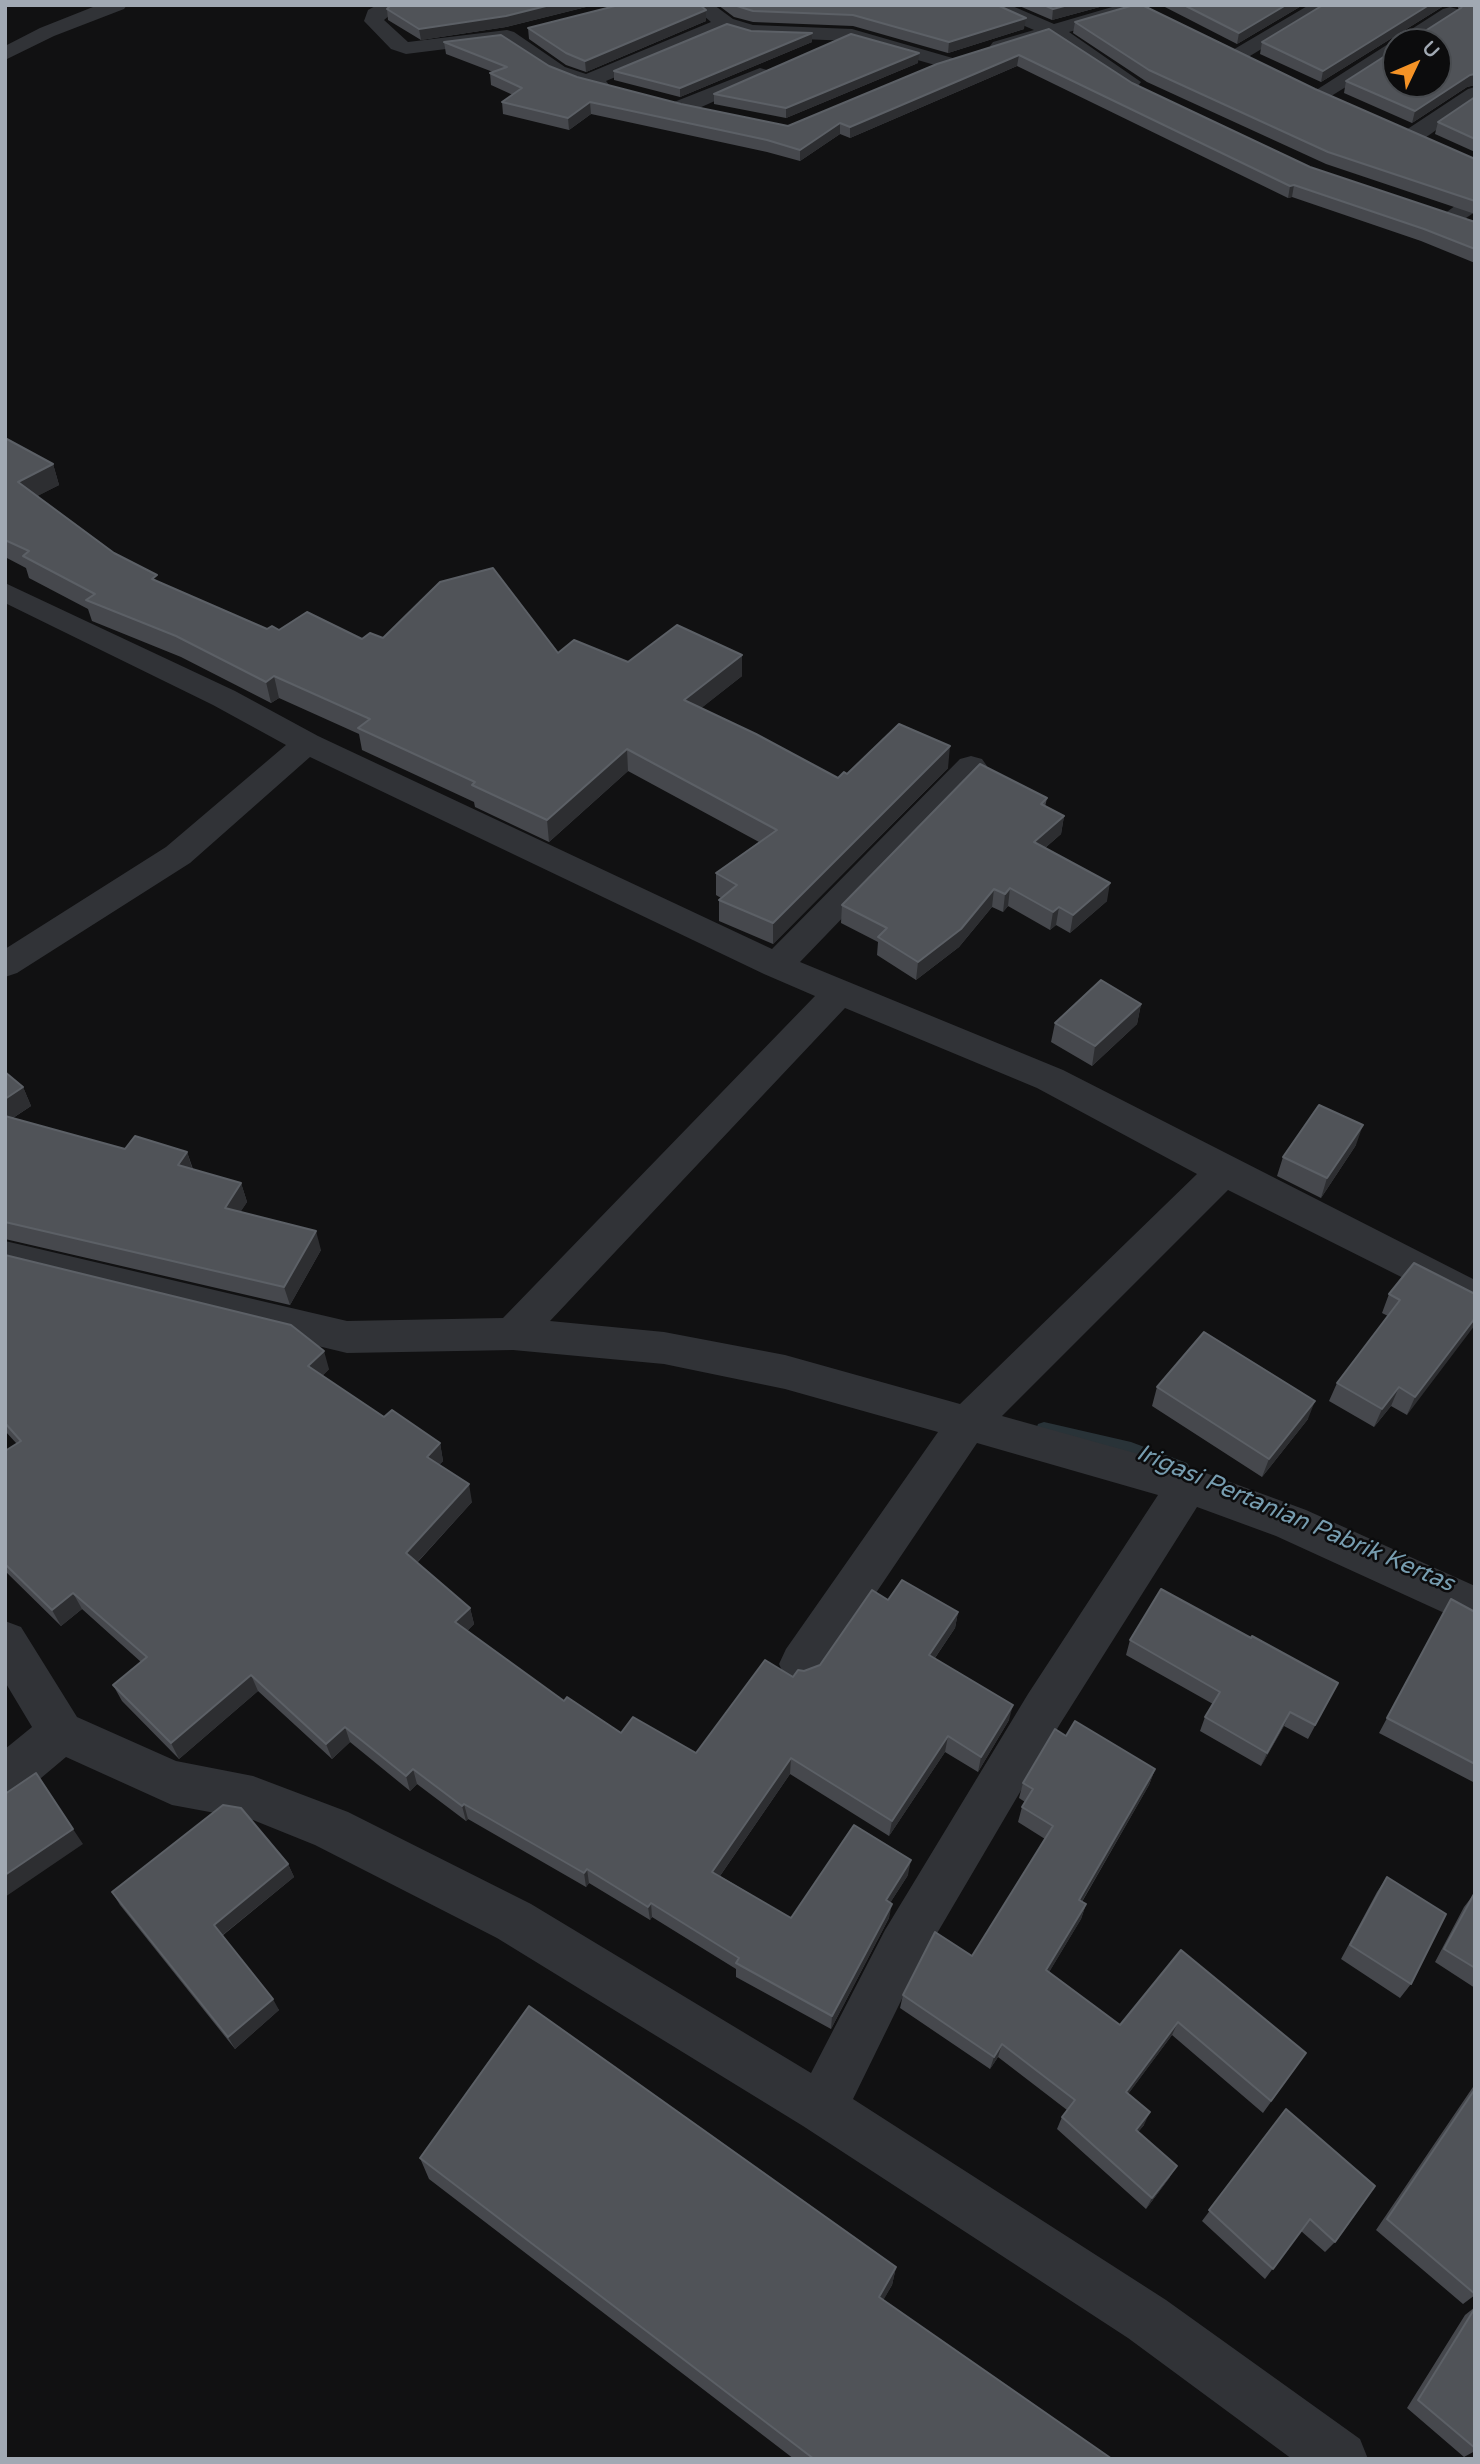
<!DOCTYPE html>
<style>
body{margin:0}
#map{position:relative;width:1480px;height:2464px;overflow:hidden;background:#111112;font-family:"Varela Round",sans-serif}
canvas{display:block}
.frame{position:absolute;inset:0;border:7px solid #a1a9b3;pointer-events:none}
.north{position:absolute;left:1382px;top:28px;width:70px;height:70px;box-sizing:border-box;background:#0c0c0d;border:2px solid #484b4f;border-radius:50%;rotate:46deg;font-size:19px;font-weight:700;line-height:28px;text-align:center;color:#a1a9b3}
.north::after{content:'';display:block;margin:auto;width:24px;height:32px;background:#f59326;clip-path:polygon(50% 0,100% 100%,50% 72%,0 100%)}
</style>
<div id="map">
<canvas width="1480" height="2464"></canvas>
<div class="frame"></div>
<div class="north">U</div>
</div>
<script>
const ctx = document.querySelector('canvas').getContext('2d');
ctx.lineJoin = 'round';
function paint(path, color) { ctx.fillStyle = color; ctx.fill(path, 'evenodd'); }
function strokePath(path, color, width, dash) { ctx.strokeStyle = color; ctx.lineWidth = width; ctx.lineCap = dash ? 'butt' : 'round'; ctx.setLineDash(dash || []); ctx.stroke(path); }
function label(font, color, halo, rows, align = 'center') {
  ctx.font = font + ' "Varela Round",sans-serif'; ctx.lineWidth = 5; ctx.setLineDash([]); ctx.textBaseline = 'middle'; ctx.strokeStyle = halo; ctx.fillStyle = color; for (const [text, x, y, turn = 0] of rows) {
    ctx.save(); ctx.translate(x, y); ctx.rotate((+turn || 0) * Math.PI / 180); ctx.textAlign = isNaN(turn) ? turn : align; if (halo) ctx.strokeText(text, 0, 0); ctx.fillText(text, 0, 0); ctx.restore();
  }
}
const stream = new Path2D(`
 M1044 1422 1131 1442 1187 1463 1190 1468 1187 1473 1181 1475 1130 1456 1044 1436 1038 1434 1036 1429 1038 1424Z`);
const street = new Path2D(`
 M98 5H127L124 9 54 36 5 60V46L40 28Z
 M377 5H402L384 20 408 42 507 30 514 32 565 67 586 74 711 22 691 5H714L733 19 753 25 852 29 956 59 959 63 956 67 949 69 851 41 751 37 727 30 606 81 610 86 606 90 599 92 551 75 502 42 406 54 391 49 364 21 368 10Z
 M982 5H1010L1054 24 1119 5H1151L1148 9 1069 32 1141 82 1138 86H1124L1050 38 1000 52 993 50 990 46 993 42 1034 30 985 9Z
 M1309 5H1334L1245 59H1231L1228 55 1231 51Z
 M1450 7 1457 9 1460 13 1457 17 1418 42H1396V56L1328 98H1314L1310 94 1443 9Z
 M760 68 767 70 770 74 767 78 690 112H674L671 107 674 102Z
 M1475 87V103L1422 140H1406L1403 135 1406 130 1468 89Z
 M1475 195V212L1460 222H1444L1440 217 1467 197Z
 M5 583 235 691 318 736 772 949 960 759 971 756 982 759 987 766 982 773 800 962 1063 1070 1475 1280V1314L1228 1190 1002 1416 1203 1472 1306 1510 1475 1586V1627L1276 1536 1197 1507 1060 1724 919 1964 853 2099 1166 2300 1360 2439 1368 2459H1292L1128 2338 803 2126 497 1938 315 1845 253 1820 172 1805 66 1757 22 1794 5 1800V1749L32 1727 5 1682V1621L21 1627 77 1717 176 1761 253 1776 348 1812 531 1904 811 2073 885 1930 1028 1694 1158 1495 977 1443 818 1679 802 1685 786 1679 779 1664 786 1649 938 1432 785 1389 664 1364 513 1350 347 1353 5 1271V1241L347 1321 503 1318 815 996 764 974 310 757 190 863 17 973 5 977V949L166 847 286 745 213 705 5 603ZM845 1008 1037 1088 1197 1174 960 1404 785 1355 664 1332 550 1321Z`);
const wall = new Path2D(`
 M391 5H594L506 27 421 40 388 20 387 9Z
 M718 5H997L1024 29 948 53 853 26 753 22 734 17Z
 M1017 5H1107L1052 20Z
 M1161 5H1303L1237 44Z
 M1323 5H1475V85L1467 87 1412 123 1344 93 1346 81 1438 42H1399L1401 33H1422L1459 9 1457 6 1442 7 1321 82 1260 54 1262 42Z
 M706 10V21L586 72 566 65 529 39 528 28Z
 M1075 22 1315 89 1475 159V214L1326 164 1147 82 1073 33Z
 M1049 29 1132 83 1310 167 1475 222V263L1421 241 1292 197 1288 198 1017 66 850 138 840 134 800 161 767 152 591 114 569 130 503 114 502 102 513 95 491 85 490 73 493 72 446 54 444 42 549 66 577 77 681 104 788 126Z
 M751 31 812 42 680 97 614 80V71Z
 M918 63 786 118 714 104V94Z
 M1475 97V152L1435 134 1438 122Z
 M5 438 53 464 59 485 37 496 114 553 159 582 267 629 362 639 383 638 558 653 628 662 742 655V676L701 708 838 778 847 774 948 768 773 944 719 921V900L721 898 716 895V873L759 842 628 771 549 842 475 807 474 802 362 750 359 734 279 698 271 703 181 657 92 621 88 609 29 578 26 568 5 557Z
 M1047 798 1045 807 1064 816 1061 834 1045 848 1107 901 1070 933 1056 925 1050 930 1008 906 1003 912 992 907 959 947 916 980 877 955 878 942 841 923 842 905Z
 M1141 1004 1137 1024 1092 1066 1051 1042 1055 1023Z
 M5 1072 23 1087 31 1106 13 1118 125 1149 187 1152 193 1169 241 1183 247 1202 240 1212 321 1250 290 1305 5 1239Z
 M1356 1145 1321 1198 1277 1176 1283 1157Z
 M5 1255 329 1369 322 1376 384 1417 440 1443 443 1461 439 1465 472 1502 417 1563 470 1608 474 1624 467 1631 564 1701 621 1733 696 1753 793 1677 804 1671 820 1665 888 1600 958 1612 955 1628 935 1658 1009 1720 978 1772 945 1752 889 1836 790 1774 720 1876 791 1918 908 1875 890 1903 889 1918 831 2029 736 1977V1969L652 1917 650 1920 589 1883 586 1887 468 1819 466 1821 417 1784 410 1791 350 1742 332 1759 258 1691 179 1759 122 1701 113 1685 141 1662 82 1609 61 1626 5 1571V1451L17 1444 5 1431Z
 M1389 1294H1475L1407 1415 1391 1406 1374 1427 1329 1401 1337 1383 1388 1316 1382 1313Z
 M1157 1387 1308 1419 1262 1477 1152 1406Z
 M1451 1599 1475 1612V1783L1379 1733Z
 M1251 1638 1338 1683 1308 1739 1284 1726 1261 1766 1200 1731 1205 1717 1213 1704 1126 1655 1130 1640Z
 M1066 1736 1155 1769 1149 1785 1082 1902 1086 1904 1081 1919 1049 1972 1120 2025 1181 1950 1306 2053 1263 2113 1172 2035 1128 2094 1144 2125 1138 2132 1170 2177 1146 2209 1057 2129 1062 2117 1067 2110 998 2057 990 2069 900 2008 903 1995 972 1956 1045 1839 1018 1822 1022 1807 1025 1802 1019 1798 1023 1783Z
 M288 1864 294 1877 222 1936 279 2010 235 2049 120 1905 112 1892Z
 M1387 1877 1411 1984 1400 1998 1341 1959 1377 1892Z
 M1474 1894 1475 1895V1988L1435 1962 1464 1907Z
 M1475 2084V2295L1463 2304 1376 2230Z
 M1286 2109 1335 2242 1325 2252 1301 2231 1265 2279 1202 2221Z
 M420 2158 896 2267 892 2285 883 2300 1112 2459H794L429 2179Z
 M1475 2307V2451L1464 2457 1407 2408 1465 2315Z`);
const shadedWall = new Path2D(`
 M550 5H594L506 27 421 40 419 29Z
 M1068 5H1107L1052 20 1053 9Z
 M1286 5H1303L1237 44 1239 33Z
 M1429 5H1442V7L1321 82 1323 71Z
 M706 10V21L586 72 585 61Z
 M1026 18 1024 29 948 53 949 42Z
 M812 33V42L680 97V88Z
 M919 53 918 63 786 118V108Z
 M1019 55 1017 66 850 138V127Z
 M1475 74V85L1467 87 1412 123 1415 111 1470 75Z
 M590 102 591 114 569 130 568 118Z
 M840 123V134L800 161V150Z
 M1294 185 1292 197 1288 198 1290 186Z
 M53 464 59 485 24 503 18 482Z
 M742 655V676L685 721 684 700Z
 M274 676 279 698 271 703 266 682Z
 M950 746 948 768 773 944V923Z
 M627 749 628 771 549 842 547 820Z
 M1064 816 1061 834 1031 860 1034 842Z
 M1110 883 1107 901 1070 933 1073 915Z
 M1010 888 1008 906 1003 912 1005 894Z
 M994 889 992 907 959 947 916 980 918 962Z
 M1059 907 1056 925 1050 930 1053 912Z
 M1141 1004 1137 1024 1092 1066 1095 1046Z
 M23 1087 31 1106 5 1123V1099Z
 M1363 1125 1356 1145 1321 1198 1327 1178Z
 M187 1152 193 1171 178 1165Z
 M241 1183 247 1202 231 1227 225 1208Z
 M316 1231 321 1250 290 1305 284 1287Z
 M1475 1318V1325L1407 1415 1415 1397Z
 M324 1351 329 1369 313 1384 308 1366Z
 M1399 1387 1391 1406 1374 1427 1382 1409Z
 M1315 1401 1308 1419 1262 1477 1269 1459Z
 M440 1443 443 1461 430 1474 427 1457Z
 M469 1484 472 1502 410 1570 406 1553Z
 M73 1593 82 1609 61 1626 52 1610Z
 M470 1608 474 1624 459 1639 455 1622Z
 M958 1612 955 1628 926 1671 929 1655Z
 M251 1675 258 1691 179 1759 171 1743Z
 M1013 1705 1009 1720 978 1772 981 1757Z
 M1290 1712 1284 1726 1261 1766 1267 1753Z
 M345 1727 350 1742 332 1759 326 1744Z
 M948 1736 945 1752 889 1836 892 1821Z
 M791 1758 790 1774 713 1886 712 1872Z
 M413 1769 417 1784 410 1791 406 1776Z
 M1155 1769 1149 1785 1074 1915 1079 1900Z
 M464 1804 468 1819 466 1821 462 1806Z
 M73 1829 83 1844 5 1897V1875Z
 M911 1860 908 1875 883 1914 886 1900Z
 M288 1864 294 1877 220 1937 214 1925Z
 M587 1869 589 1883 586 1887 584 1873Z
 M651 1903 652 1917 650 1920 648 1907Z
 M892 1904 889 1918 831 2029 832 2016Z
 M1086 1904 1081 1919 1042 1984 1046 1970Z
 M273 1999 279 2010 235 2049 228 2037Z
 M1178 2022 1172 2035 1120 2105 1126 2092Z
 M1002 2044 998 2057 990 2069 994 2057Z
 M1150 2112 1144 2125 1130 2142 1136 2130Z
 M1177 2166 1170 2177 1146 2209 1152 2198Z
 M896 2267 892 2285 875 2315 879 2297Z`);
const building = new Path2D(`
 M391 5H550L506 16 419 29 387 9Z
 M619 5H700L706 10 585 61 566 53 528 28Z
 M734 5H997L1026 18 949 42 853 15 753 11Z
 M1044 5H1068L1053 9Z
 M1134 5H1142L1315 89 1475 159V201L1328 152 1149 70 1075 22Z
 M1184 5H1286L1239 33Z
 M1323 5H1429L1323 71 1262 42Z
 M1463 5H1475V74L1470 75 1415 111 1346 81 1396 49V84H1438V42H1400L1401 33H1422L1461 8Z
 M727 24 751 31 812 33 680 88 614 71Z
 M1049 29 1132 83 1310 167 1475 222V249L1424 229 1294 185 1290 186 1019 55 850 127 840 123 800 150 767 140 590 102 568 118 502 102 522 88 490 73 507 67 444 42 501 35 549 66 577 77 681 104 788 126 937 64Z
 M851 34 919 53 786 108 714 94Z
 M1475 97V139L1438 122Z
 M5 438 53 464 18 482 114 553 157 575 152 579 267 629 272 626 279 630 307 612 362 639 370 633 383 638 440 582 493 568 558 653 574 640 628 662 677 625 742 655 684 700 756 734 838 778 844 772 847 774 899 724 950 746 773 923 719 900 737 885 716 873 777 830 627 749 547 820 472 785 475 782 358 728 370 719 274 676 266 682 176 636 86 600 95 594 23 556 29 551 5 540Z
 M980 764 1047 798 1041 804 1064 816 1034 842 1110 883 1073 915 1059 907 1053 912 1010 888 1005 894 994 889 961 929 918 962 878 937 887 928 842 905Z
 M1101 980 1141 1004 1095 1046 1055 1023Z
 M5 1072 23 1087 5 1099Z
 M1319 1105 1363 1125 1327 1178 1283 1157Z
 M5 1116 125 1149 135 1136 187 1152 178 1165 241 1183 225 1208 316 1231 284 1287 5 1222Z
 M5 1255 291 1325 324 1351 308 1366 384 1417 392 1410 440 1443 427 1457 469 1484 406 1553 470 1608 455 1622 564 1701 567 1697 621 1733 633 1717 696 1753 765 1660 793 1677 798 1670 804 1671 820 1665 872 1590 888 1600 902 1580 958 1612 929 1655 1013 1705 981 1757 948 1736 892 1821 791 1758 712 1872 791 1918 854 1825 911 1860 886 1900 892 1904 832 2016 736 1963 739 1958 651 1903 648 1907 587 1869 584 1873 464 1804 462 1806 413 1769 406 1776 345 1727 326 1744 251 1675 171 1743 113 1685 147 1657 73 1593 52 1610 5 1564V1451L21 1441 5 1423Z
 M1414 1263 1475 1294V1318L1415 1397 1399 1387 1382 1409 1337 1383 1400 1300 1389 1294Z
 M1204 1332 1315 1401 1269 1459 1157 1387Z
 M1161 1589 1251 1638 1252 1636 1338 1683 1315 1725 1290 1712 1267 1753 1205 1717 1220 1692 1130 1640Z
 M1451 1599 1475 1612V1764L1387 1718Z
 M1075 1721 1155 1769 1079 1900 1086 1904 1046 1970 1120 2025 1181 1950 1306 2053 1271 2101 1178 2022 1126 2092 1150 2112 1136 2130 1177 2166 1152 2198 1062 2117 1075 2100 1002 2044 994 2057 903 1995 935 1932 972 1956 1053 1826 1022 1807 1033 1789 1023 1783 1055 1729 1066 1736Z
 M36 1773 73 1829 5 1875V1794Z
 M223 1805 241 1808 288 1864 214 1925 273 1999 228 2037 112 1892Z
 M1387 1877 1446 1914 1411 1984 1350 1945Z
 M1474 1894 1475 1895V1968L1444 1949Z
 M529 2006 896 2267 879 2297 1112 2459H814L420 2158Z
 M1475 2089V2294L1387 2219Z
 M1286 2109 1375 2186 1335 2242 1310 2219 1273 2269 1209 2210Z
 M1475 2308V2448L1418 2400Z`);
const waterNames = [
 ["Irigasi Pertanian Pabrik Kertas",1295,1519,23]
];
paint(stream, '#293338');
paint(street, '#313337');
paint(wall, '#46484d');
paint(shadedWall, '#2d2e31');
paint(building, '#505358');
strokePath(building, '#5c6066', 2);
label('italic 24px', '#779db0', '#0c0c0d', waterNames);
</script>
